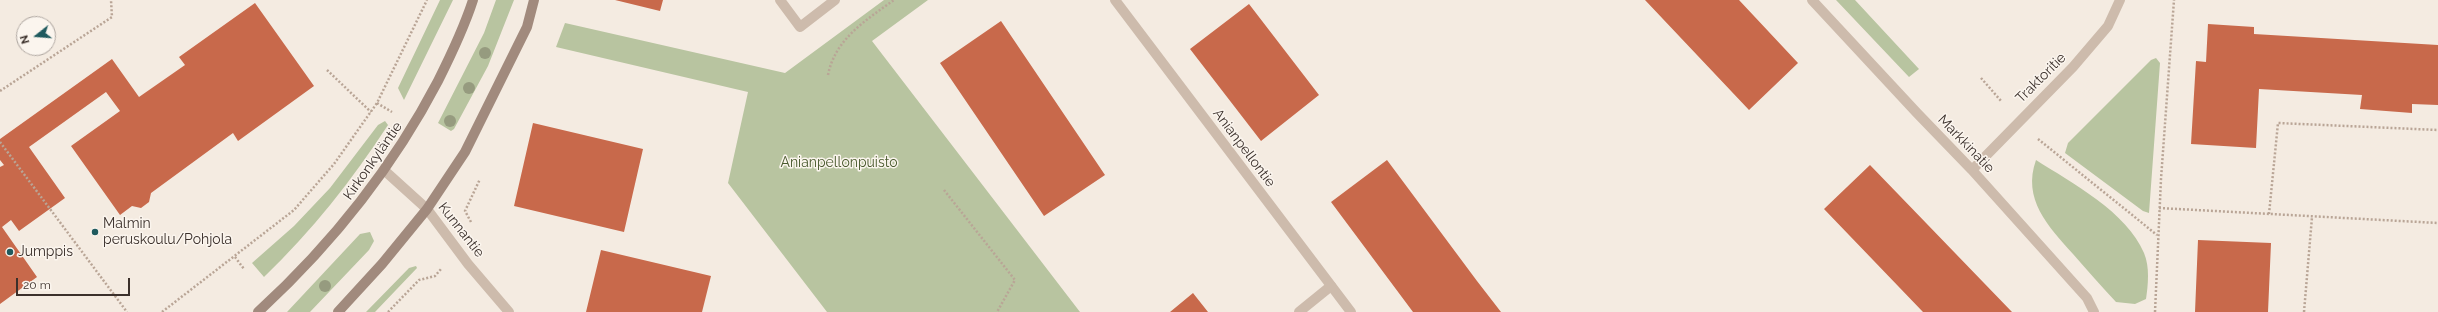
<!DOCTYPE html>
<meta charset="utf-8">
<style>
body{margin:0}
#map{position:relative;width:2438px;height:312px;overflow:hidden;background:#f4ebe1;font-family:Raleway,sans-serif}
canvas{display:block}
.north{position:absolute;left:16px;top:16px;width:40px;height:40px;box-sizing:border-box;background:#fbf5ee;border:1px solid #aea6a0;border-radius:50%;rotate:253deg;font-size:11px;font-weight:700;line-height:16px;text-align:center;color:#3b302b}
.north::after{content:'';display:block;margin:auto;width:14px;height:18px;background:#1f5a5e;clip-path:polygon(50% 0,100% 100%,50% 72%,0 100%)}
.scale{position:absolute;left:16px;top:278px;width:114px;height:18px;box-sizing:border-box;border:2px solid #3b302b;border-top:0;padding-left:5px;font-size:12px;line-height:14px;white-space:nowrap;color:#3b302b;-webkit-text-stroke:3px #fbf5ee;paint-order:stroke}
</style>
<div id="map">
<canvas width="2438" height="312"></canvas>
<div class="north">N</div>
<div class="scale">20 m</div>
</div>
<script>
const ctx = document.querySelector('canvas').getContext('2d');
ctx.lineJoin = 'round';
function paint(path, color) { ctx.fillStyle = color; ctx.fill(path, 'evenodd'); }
function strokePath(path, color, width, dash) { ctx.strokeStyle = color; ctx.lineWidth = width; ctx.lineCap = dash ? 'butt' : 'round'; ctx.setLineDash(dash || []); ctx.stroke(path); }
function label(font, color, halo, rows, align = 'center') {
  ctx.font = font + ' Raleway,sans-serif'; ctx.lineWidth = 3; ctx.setLineDash([]); ctx.textBaseline = 'middle'; ctx.strokeStyle = halo; ctx.fillStyle = color; for (const [text, x, y, turn = 0] of rows) {
    ctx.save(); ctx.translate(x, y); ctx.rotate((+turn || 0) * Math.PI / 180); ctx.textAlign = isNaN(turn) ? turn : align; if (halo) ctx.strokeText(text, 0, 0); ctx.fillText(text, 0, 0); ctx.restore();
  }
}
const green = new Path2D(`
 M440 0H453L404 100 398 88Z
 M496 0H514L488 66 454 129 451 131 438 123 484 33Z
 M884 0H928L872 41 1080 312H827L728 183 748 92 556 47 565 23 785 73Z
 M1836 0H1855L1919 69 1909 77Z
 M2156 58 2160 63 2149 213 2143 211 2065 153 2068 143 2151 60Z
 M385 121 388 125C352 180 312 231 264 277L252 263 294 226 330 188 378 125Z
 M2036 160C2072 183 2127 212 2144 253 2150 267 2148 285 2146 299L2135 304 2116 302C2101 286 2087 270 2073 254 2048 226 2022 199 2036 160Z
 M370 232 374 241 369 250 310 312H287L360 234Z
 M416 266 417 268 375 312H366L409 268Z`);
const building = new Path2D(`
 M615 0H663L660 11Z
 M1645 0H1739L1798 63 1749 110Z
 M255 3 314 86 238 141 233 133 151 193 149 202 141 208 132 206 120 215 71 146 120 111 106 92 29 147 65 198 19 231 11 220 2 227 37 277 0 304V167L4 165 0 160V139L112 59 139 97 185 65 179 57Z
 M1249 4 1319 95 1261 141 1190 49Z
 M1001 21 1105 175 1044 216 940 63Z
 M2208 24 2254 27V34L2438 45V105L2412 104V113L2360 109 2362 95 2259 89 2256 148 2191 144 2196 61 2206 62Z
 M533 123 643 149 624 232 514 206Z
 M1387 160 1477 281 1501 312H1413L1331 202Z
 M1870 165 2012 312H1923L1824 209Z
 M2198 240 2271 243 2268 312H2195Z
 M601 250 711 276 702 312H586Z
 M1193 293 1208 312H1170Z`);
const path = new Path2D(`
 M327 70 371 112
 M828 75C835 39 866 20 894 0
 M1981 78 2002 102
 M0 91 112 17 111 0
 M377 103 392 112
 M2038 139 2157 235
 M0 142 127 312
 M944 190 1015 280 997 312
 M2159 208 2438 223
 M2269 214 2278 123 2438 130
 M471 222 465 211 480 179
 M235 257 244 269
 M162 312 294 210 334 164 377 103 427 0
 M388 312 419 280 435 276 441 269
 M2155 312 2161 179 2174 0
 M2304 312 2312 217`);
const lane = new Path2D(`
 M780 0 800 27 835 0
 M1299 312 1331 286`);
const street = new Path2D(`
 M1115 0 1351 312
 M1812 0 1917 113 1972 170 2087 298 2094 312
 M1972 170 2073 67 2108 26 2120 0
 M385 171 427 209 468 264 509 312`);
const secondary = new Path2D(`
 M258 312C331 245 392 169 438 81 451 55 464 28 473 0
 M338 312 382 264 427 209 465 152 527 27 534 0`);
const trees = [
 [485,53],
 [469,88],
 [450,121],
 [325,286]
];
const markers = [
 [95,232,4,"#1f5a5e"],
 [10,252,4,"#1f5a5e"]
];
const streetNames = [
 ["Traktoritie",2041,78,-45],
 ["Markkinatie",1966,144,46],
 ["Anianpellontie",1244,148,53],
 ["Kirkonkyläntie",373,161,-55],
 ["Kunnantie",461,230,52]
];
const parkNames = [
 ["Anianpellonpuisto",839,163]
];
const poiNames = [
 ["Malmin",103,224],
 ["peruskoulu/Pohjola",103,240],
 ["Jumppis",18,252]
];
paint(green, '#b8c4a0');
paint(building, '#c8694b');
strokePath(path, '#b9a596', 2.5, [2, 2]);
strokePath(lane, '#cdbbac', 10);
strokePath(street, '#cdbbac', 10);
strokePath(secondary, '#a18a7d', 10);
ctx.fillStyle = '#969b7f';
for (const [x, y] of trees) { ctx.beginPath(); ctx.arc(x, y, 6, 0, 2 * Math.PI); ctx.fill(); }
for (const [x, y, r, color] of markers) { const dot = new Path2D(); dot.arc(x, y, r, 0, 2 * Math.PI); ctx.fillStyle = color; ctx.fill(dot); strokePath(dot, '#fbf5ee', 1.5); }
label('14px', '#3b302b', '#fbf5ee', streetNames);
label('14px', '#4a5a2e', '#fbf5ee', parkNames);
label('14px', '#3b302b', '#fbf5ee', poiNames, 'left');
</script>
